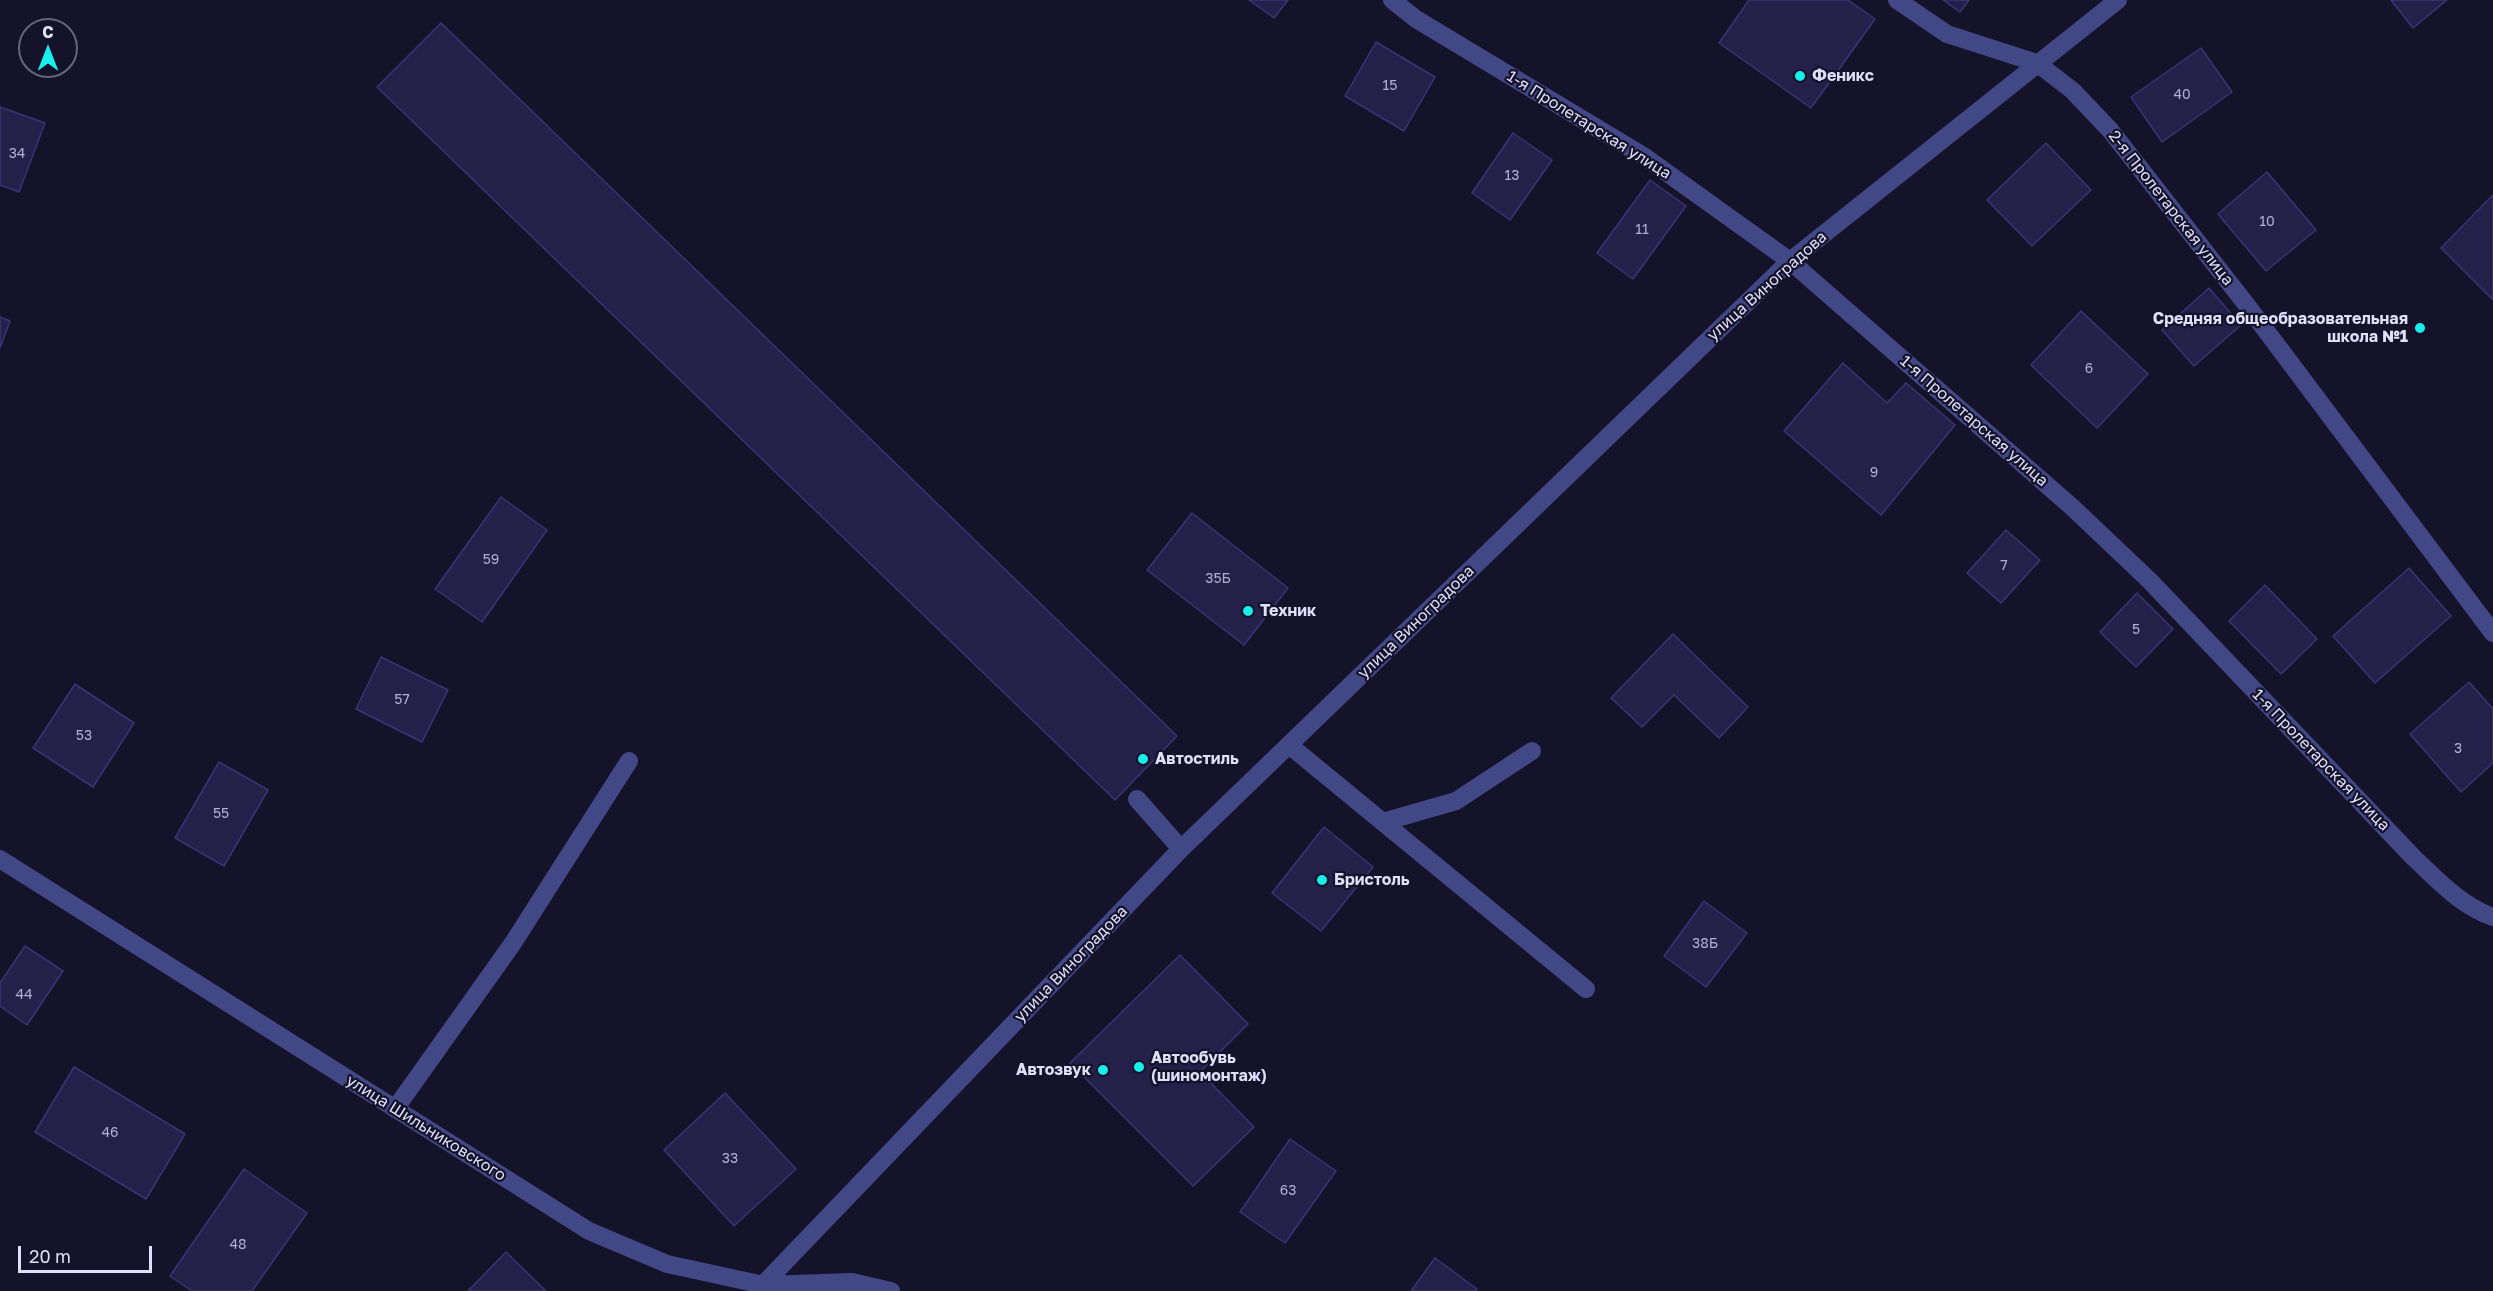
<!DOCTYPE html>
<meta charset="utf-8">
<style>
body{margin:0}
#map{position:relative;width:2493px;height:1291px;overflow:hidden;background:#14132a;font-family:"Golos Text",sans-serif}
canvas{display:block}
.north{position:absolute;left:18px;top:18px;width:60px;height:60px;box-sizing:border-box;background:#14132a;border:2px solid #65657e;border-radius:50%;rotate:0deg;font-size:16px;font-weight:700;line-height:24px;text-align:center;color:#dfdffd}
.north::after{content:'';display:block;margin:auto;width:21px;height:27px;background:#18efeb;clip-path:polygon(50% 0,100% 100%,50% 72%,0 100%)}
.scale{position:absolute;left:18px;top:1246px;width:134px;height:27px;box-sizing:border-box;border:3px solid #dfdffd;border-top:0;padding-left:8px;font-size:18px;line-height:21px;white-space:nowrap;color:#dfdffd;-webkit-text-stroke:4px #14132a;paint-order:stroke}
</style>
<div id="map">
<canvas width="2493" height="1291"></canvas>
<div class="north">С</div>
<div class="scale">20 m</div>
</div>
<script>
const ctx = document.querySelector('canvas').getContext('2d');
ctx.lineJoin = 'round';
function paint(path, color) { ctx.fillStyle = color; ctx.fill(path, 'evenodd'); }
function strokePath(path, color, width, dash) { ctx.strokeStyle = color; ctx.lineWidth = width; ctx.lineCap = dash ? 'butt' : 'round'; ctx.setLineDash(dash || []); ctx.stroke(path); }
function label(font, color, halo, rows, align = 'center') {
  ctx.font = font + ' "Golos Text",sans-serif'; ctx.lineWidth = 4.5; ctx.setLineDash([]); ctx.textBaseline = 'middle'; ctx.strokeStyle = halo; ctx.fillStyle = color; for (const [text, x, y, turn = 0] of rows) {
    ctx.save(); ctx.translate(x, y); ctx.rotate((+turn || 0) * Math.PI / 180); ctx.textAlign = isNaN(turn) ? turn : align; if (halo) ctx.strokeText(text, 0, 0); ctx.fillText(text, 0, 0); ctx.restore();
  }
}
const building = new Path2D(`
 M1249 0H1288L1274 18Z
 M1749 0H1848L1875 19 1811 108 1719 43Z
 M1943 0H1969L1960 12Z
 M2391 0H2447L2413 28Z
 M441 23 1177 736 1115 800 377 87Z
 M1376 42 1435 77 1404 131 1345 96Z
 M2201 48 2232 92 2162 142 2131 97Z
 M0 107 45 123 19 192 0 185Z
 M1513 133 1552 160 1510 220 1472 193Z
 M2046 143 2091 190 2032 246 1987 200Z
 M2267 172 2316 230 2266 271 2218 214Z
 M1650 180 1686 206 1633 279 1597 253Z
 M2493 195V300L2441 248Z
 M2209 288 2241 325 2194 366 2162 330Z
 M2081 311 2148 374 2097 428 2031 365Z
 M0 317 10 321 0 348Z
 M1843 363 1887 403 1906 383 1955 425 1881 515 1784 431Z
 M501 497 547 530 482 622 435 589Z
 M1192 513 1288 588 1244 645 1147 570Z
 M2006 530 2040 560 2001 603 1967 573Z
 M2409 568 2451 616 2375 683 2333 636Z
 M2265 585 2317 639 2281 674 2229 621Z
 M2137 593 2173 629 2136 667 2100 632Z
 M1673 634 1748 707 1719 738 1674 695 1642 727 1611 698Z
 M381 657 448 690 422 742 356 709Z
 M2469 682 2493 709V763L2461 792 2410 734Z
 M75 684 134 723 93 787 33 748Z
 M219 762 268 790 224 866 175 838Z
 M1324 827 1373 867 1321 931 1272 893Z
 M1704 901 1747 933 1706 987 1664 956Z
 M25 946 63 971 27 1025 0 1006V983Z
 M1180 955 1248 1024 1200 1072 1254 1127 1193 1186 1070 1063Z
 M74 1067 185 1134 146 1199 35 1132Z
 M725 1093 796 1169 734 1226 664 1150Z
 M1290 1139 1336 1171 1285 1243 1240 1212Z
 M244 1169 307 1213 252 1291H192L170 1276Z
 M506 1252 546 1291H468Z
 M1435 1258 1477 1289 1476 1291H1411Z`);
const minor = new Path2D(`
 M1392 0 1416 19 1645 157 1790 261 2072 507 2150 581 2414 858C2439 881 2461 906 2493 917
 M1897 0 1947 34 2037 63 2073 91 2110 130 2249 308 2493 633
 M1289 745 1586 989
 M1137 799 1181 849
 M1383 822 1456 801 1532 751
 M0 859 589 1231 667 1264 764 1285 852 1282 891 1291
 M395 1109 513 943 629 761
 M757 1291 1181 849 1790 261 2118 0`);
const markers = [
 [1800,76,6,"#18efeb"],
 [2420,328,6,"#18efeb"],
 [1248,611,6,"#18efeb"],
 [1143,759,6,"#18efeb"],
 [1322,880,6,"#18efeb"],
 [1139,1067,6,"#18efeb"],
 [1103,1070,6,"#18efeb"]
];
const numberNames = [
 ["15",1390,86],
 ["40",2182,95],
 ["34",17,154],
 ["13",1512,176],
 ["10",2267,222],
 ["11",1642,230],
 ["6",2089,369],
 ["9",1874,473],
 ["59",491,560],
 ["7",2004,566],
 ["35Б",1218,579],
 ["5",2136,630],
 ["57",402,700],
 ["53",84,736],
 ["3",2458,749],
 ["55",221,814],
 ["38Б",1705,944],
 ["44",24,995],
 ["46",110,1133],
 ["33",730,1159],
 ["63",1288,1191],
 ["48",238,1245]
];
const poiNames = [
 ["Феникс",1812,76],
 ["Средняя общеобразовательная",2408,319,"right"],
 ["школа №1",2408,337,"right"],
 ["Техник",1260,611],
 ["Автостиль",1155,759],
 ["Бристоль",1334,880],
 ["Автообувь",1151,1058],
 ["(шиномонтаж)",1151,1076],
 ["Автозвук",1091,1070,"right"]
];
const streetNames = [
 ["1-я Пролетарская улица",1589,125,32],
 ["2-я Пролетарская улица",2171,208,52],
 ["улица Виноградова",1767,286,-42],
 ["1-я Пролетарская улица",1974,421,41],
 ["улица Виноградова",1416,622,-44],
 ["1-я Пролетарская улица",2321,760,46],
 ["улица Виноградова",1071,964,-46],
 ["улица Шильниковского",426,1128,32]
];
paint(building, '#24204a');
strokePath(building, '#393475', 1.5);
strokePath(minor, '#424786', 18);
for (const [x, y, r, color] of markers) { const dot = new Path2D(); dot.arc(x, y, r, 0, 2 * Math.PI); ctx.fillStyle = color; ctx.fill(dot); strokePath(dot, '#14132a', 2); }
label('14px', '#b0afd0', null, numberNames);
label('bold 16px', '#dfdffd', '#14132a', poiNames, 'left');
label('16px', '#dfdffd', '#14132a', streetNames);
</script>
